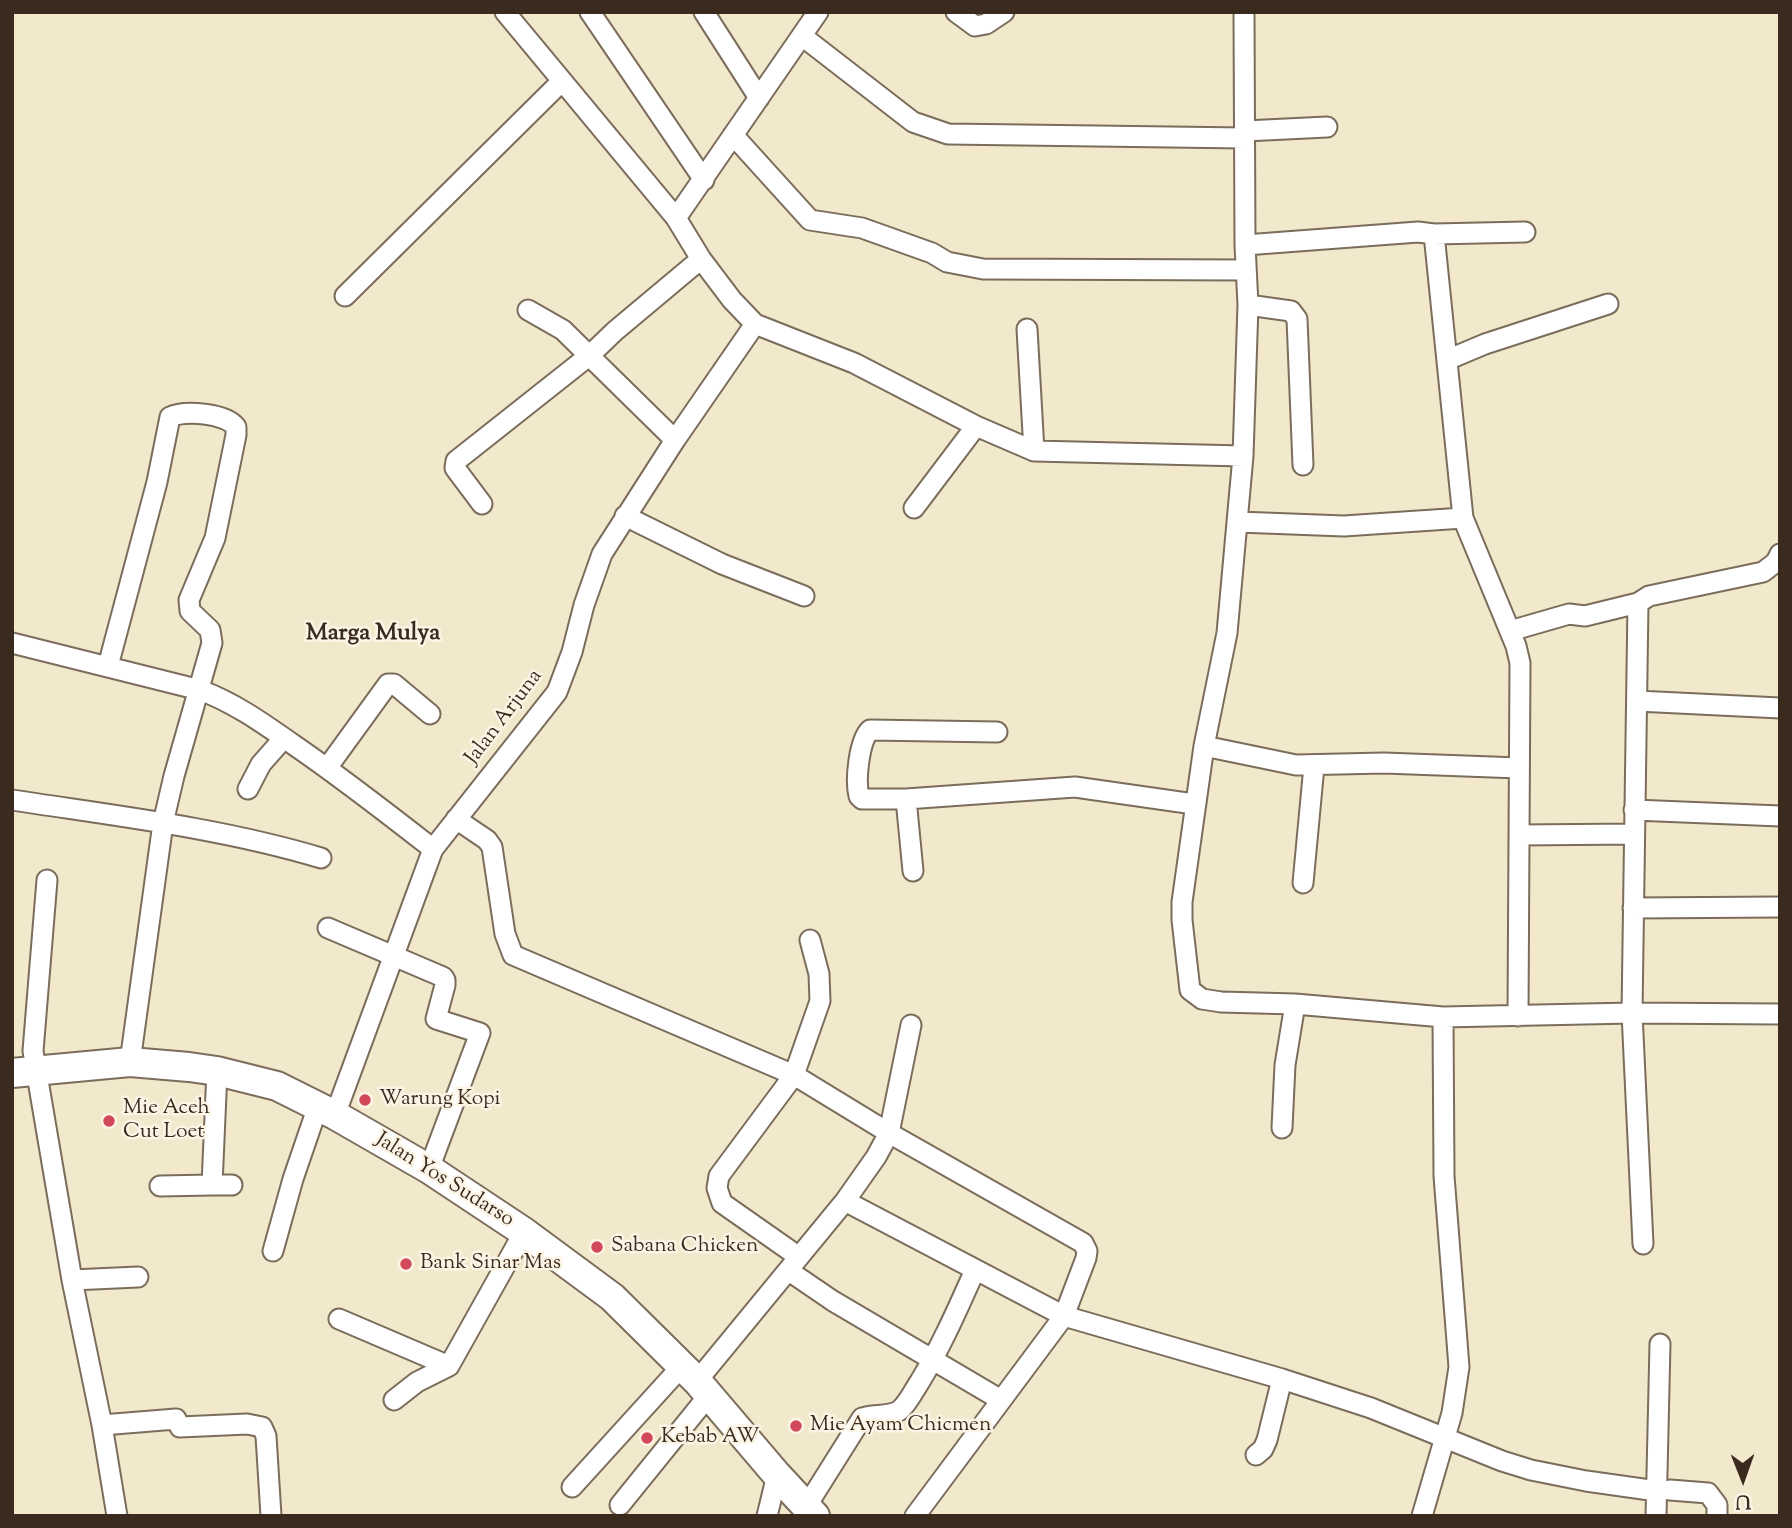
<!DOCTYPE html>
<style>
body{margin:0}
#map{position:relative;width:1792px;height:1528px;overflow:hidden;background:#f2e8cc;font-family:"Sorts Mill Goudy",serif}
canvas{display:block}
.frame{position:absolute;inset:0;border:14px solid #3b2a1e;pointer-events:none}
.north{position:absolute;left:1708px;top:1444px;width:70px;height:70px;-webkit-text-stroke:5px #fcf5e5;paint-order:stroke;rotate:179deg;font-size:19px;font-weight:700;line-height:28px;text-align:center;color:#3b2a1e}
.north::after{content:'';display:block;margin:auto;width:24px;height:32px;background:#3b2a1e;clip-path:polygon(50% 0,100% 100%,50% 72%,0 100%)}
</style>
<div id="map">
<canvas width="1792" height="1528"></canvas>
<div class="frame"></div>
<div class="north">U</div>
</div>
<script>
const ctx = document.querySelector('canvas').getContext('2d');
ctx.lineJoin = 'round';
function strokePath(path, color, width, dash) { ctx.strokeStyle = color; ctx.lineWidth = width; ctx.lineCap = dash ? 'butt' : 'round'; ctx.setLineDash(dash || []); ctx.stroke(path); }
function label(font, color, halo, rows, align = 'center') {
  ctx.font = font + ' "Sorts Mill Goudy",serif'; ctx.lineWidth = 5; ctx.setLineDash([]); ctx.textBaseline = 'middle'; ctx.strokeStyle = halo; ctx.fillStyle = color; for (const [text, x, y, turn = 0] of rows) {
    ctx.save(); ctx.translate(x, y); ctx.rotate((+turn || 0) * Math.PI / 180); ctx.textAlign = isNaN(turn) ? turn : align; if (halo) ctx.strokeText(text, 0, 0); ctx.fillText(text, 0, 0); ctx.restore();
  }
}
const minor = new Path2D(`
 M505 12 676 218 701 259 732 300 755 324 854 363 976 426 1034 451 1243 456
 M590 12 704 180
 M704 12 759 98
 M956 12 975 26 986 24 1004 12
 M1244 12 1245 245 1248 305 1243 456 1227 633 1204 746 1182 902V920L1190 990 1202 999 1221 1002 1295 1004 1443 1017 1632 1013 1780 1014
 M802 36 913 122 948 134 1244 138
 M1245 131 1327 127
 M733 135 810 220 862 228 932 253 947 262 983 269 1246 270
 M676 218 818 12
 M1434 234 1525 232
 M1245 245 1418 232 1434 234 1463 518 1516 646 1520 663 1518 1016
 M345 296 561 82
 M1248 305 1291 311 1297 319 1303 465
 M528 310 563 330 675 440
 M1027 329 1034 451
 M1447 360 1485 344 1608 304
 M482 504 455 468 456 461 590 355 615 331 701 259
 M914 508 976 426
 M625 516 722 564 804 596
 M1238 522 1344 526 1463 518
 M1510 631 1569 614 1585 616 1638 603
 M12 643 200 690C235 703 264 724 294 745 342 778 387 813 433 849
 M108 666 157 482 170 417C184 410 226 413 236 427V435L215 538 189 600 190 611 210 630 212 643 174 776 163 823 130 1062
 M1637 701 1780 708
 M997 732 870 730C859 741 855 780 859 796L862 799H906L1075 787 1194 804
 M1204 746 1296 765 1384 763 1519 768
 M327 768 388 684H394L430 714
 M248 789 261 764 284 738
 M906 799 913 871
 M12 800C116 816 221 828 321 858
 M1634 810 1780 816
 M456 819 487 840 492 847 505 934 513 955 794 1075 889 1133 1083 1243 1087 1251 1086 1258 1064 1316 915 1516
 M1519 835 1634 834
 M47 880 33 1051 72 1280 102 1425 117 1516
 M1303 883 1314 766
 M1633 908 1780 907
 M328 928 443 977 445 980V985L436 1019 480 1033 429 1169
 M217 1071 212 1185H232
 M335 1115 433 849 557 692 572 652 584 605 602 554 675 440 755 324
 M1282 1128 1285 1065 1295 1004
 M160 1186 212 1185
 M845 1201 1064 1316 1282 1379 1371 1408 1502 1461 1531 1470 1586 1481 1657 1491
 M1643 1244 1632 1013 1638 603 1649 596 1763 572 1776 562 1780 554
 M273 1251 293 1179 318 1106
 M799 1257 722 1203 717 1188 719 1176 794 1075 820 1001 819 974 810 940
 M789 1271 833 1301 1001 1400
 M72 1280 138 1277
 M339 1319 449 1366
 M697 1381 845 1201 876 1157 889 1133 911 1025
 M394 1400 417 1382 449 1366 524 1232
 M102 1425 176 1419 180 1427 247 1424 262 1427 266 1436 271 1516
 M1256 1455 1263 1449 1267 1440 1282 1379
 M572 1487 682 1366
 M1670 1490 1708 1493 1717 1505V1516
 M620 1505 709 1395
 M806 1507 862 1418C873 1414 891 1417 900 1410 908 1403 913 1392 919 1383 941 1347 958 1308 975 1270
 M767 1516 777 1475
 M1422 1516 1452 1413 1459 1367 1444 1176 1443 1017
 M1656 1516 1660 1344`);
const highway = new Path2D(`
 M12 1073 130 1062 189 1067 217 1071 277 1086 335 1115 429 1169 524 1232 612 1297 697 1381 777 1475 815 1516`);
const markers = [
 [365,1100,7,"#d1495b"],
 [109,1121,7,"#d1495b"],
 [597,1247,7,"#d1495b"],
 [406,1264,7,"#d1495b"],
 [796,1426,7,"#d1495b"],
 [647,1438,7,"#d1495b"]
];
const streetNames = [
 ["Jalan Arjuna",505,718,-53],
 ["Jalan Yos Sudarso",444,1181,32]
];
const poiNames = [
 ["Warung Kopi",379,1100],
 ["Mie Aceh",123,1109],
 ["Cut Loet",123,1133],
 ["Sabana Chicken",611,1247],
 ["Bank Sinar Mas",420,1264],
 ["Mie Ayam Chicmen",810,1426],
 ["Kebab AW",661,1438]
];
const quarterNames = [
 ["Marga Mulya",373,635]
];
strokePath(minor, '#7b6c5b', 23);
strokePath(highway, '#7b6c5b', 32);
strokePath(minor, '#fff', 19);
strokePath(highway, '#fff', 28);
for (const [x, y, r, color] of markers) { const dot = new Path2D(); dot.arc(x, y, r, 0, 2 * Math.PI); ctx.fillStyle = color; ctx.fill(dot); strokePath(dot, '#fcf5e5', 2.5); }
label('21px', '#3b2a1e', '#fcf5e5', streetNames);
label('21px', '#3b2a1e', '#fcf5e5', poiNames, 'left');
label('bold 24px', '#3b2a1e', '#fcf5e5', quarterNames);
</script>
